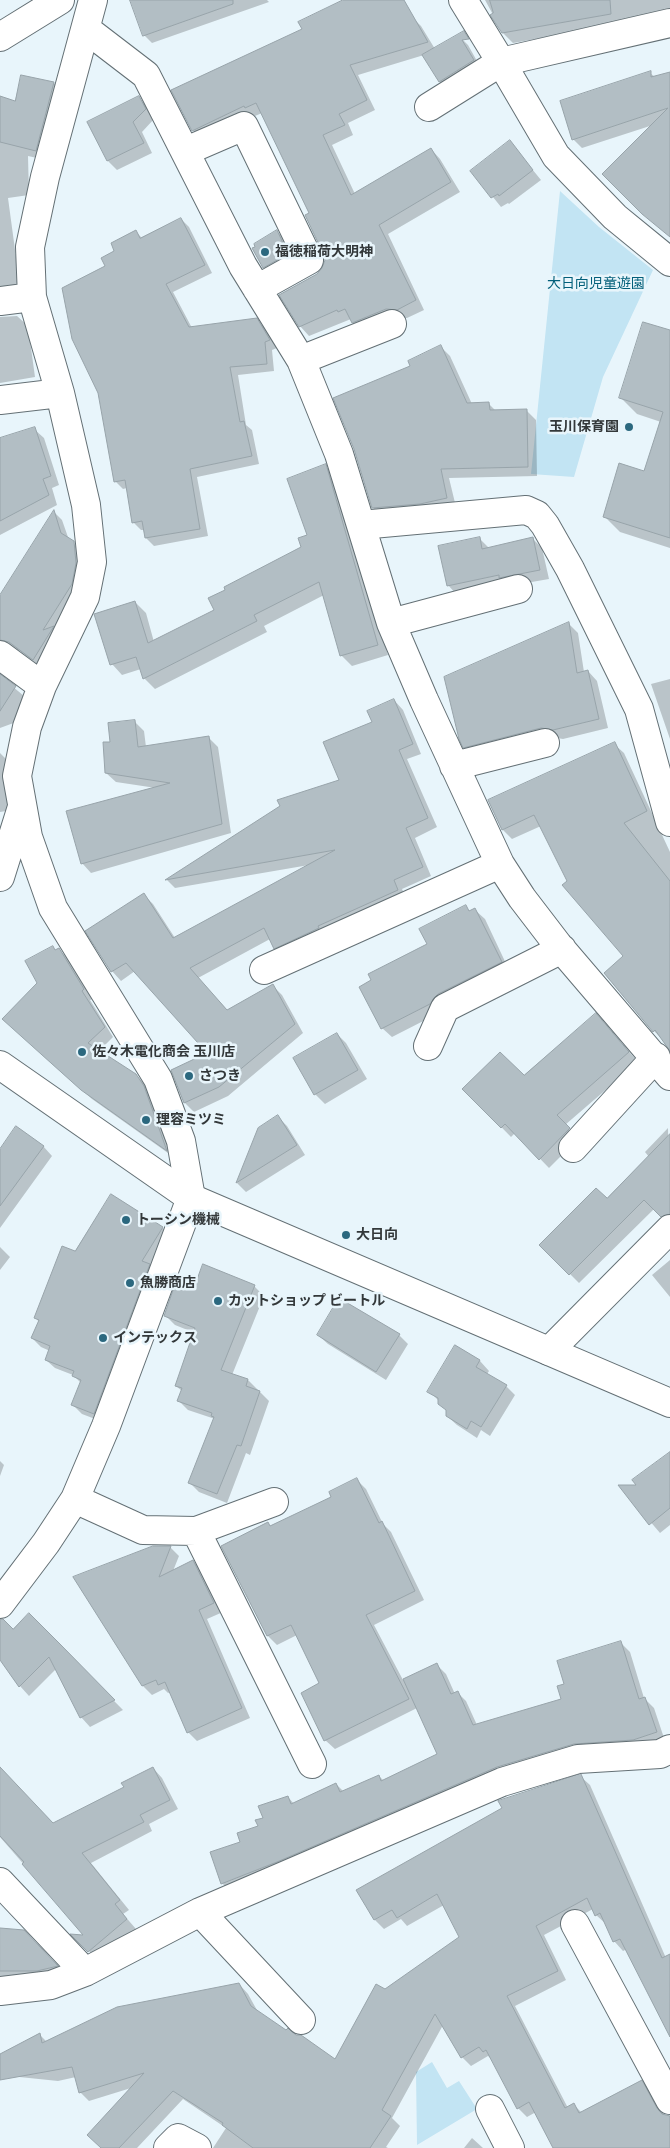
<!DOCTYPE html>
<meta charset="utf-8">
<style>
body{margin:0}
canvas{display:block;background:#e8f5fb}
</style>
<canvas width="670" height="2148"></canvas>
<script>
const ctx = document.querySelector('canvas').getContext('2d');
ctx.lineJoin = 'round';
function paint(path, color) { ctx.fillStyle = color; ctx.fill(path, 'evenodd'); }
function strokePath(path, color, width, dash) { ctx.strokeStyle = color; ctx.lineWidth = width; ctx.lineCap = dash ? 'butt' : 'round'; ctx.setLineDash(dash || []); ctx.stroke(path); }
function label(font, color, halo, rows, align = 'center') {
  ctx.font = font + ' "DM Sans","Noto Sans JP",sans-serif'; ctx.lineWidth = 5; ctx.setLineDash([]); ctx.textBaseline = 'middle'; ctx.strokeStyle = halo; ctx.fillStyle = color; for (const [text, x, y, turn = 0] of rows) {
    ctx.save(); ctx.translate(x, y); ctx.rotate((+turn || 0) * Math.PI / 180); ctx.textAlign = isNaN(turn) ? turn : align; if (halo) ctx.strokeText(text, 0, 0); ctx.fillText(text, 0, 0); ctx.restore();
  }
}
const green = new Path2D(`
 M560 191 599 227 653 270 603 377 574 477 531 474Z
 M432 2062 447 2088 459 2081 477 2109 417 2145 416 2072Z`);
const shadow = new Path2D(`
 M131 0H267L269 2 152 43 144 35Z
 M346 0H373L412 17 421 26 435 49 458 35 468 45 482 70 449 91 440 82 424 55 358 75 375 110 348 123 353 135 332 145 355 194 431 149 440 159 460 192 388 234 424 310 407 318H396L362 332 351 319 309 336 300 326 317 275 324 268 326 260 311 214 262 113 255 116 254 115 202 140 193 130 303 29Z
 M485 0H670V15L513 43 503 33Z
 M650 73 655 77 670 73V237L653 125 582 148 573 139Z
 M22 76 54 83 64 94 46 160 28 156 29 195 8 198 21 294 0 300V98L16 102Z
 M139 98 148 107 154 119 142 132 152 153 117 170 108 161 89 122Z
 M510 142 541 180 509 204 508 203 501 207 472 171Z
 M181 219 189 227 212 273 173 292 192 328 256 320 265 328 277 348 272 350 274 371 238 375 246 425 252 430 259 464 197 477 208 536 154 546 146 538 145 530H141L133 522 127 488 123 489 115 481 106 267 116 252 136 232 142 238Z
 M277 232 282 236 292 258 268 272 264 267 257 247Z
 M17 316 28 326 35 377 0 383V317Z
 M670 331V548L620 532 604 516 645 472 661 422 637 414 621 398Z
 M441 347 450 356 472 404H489L496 411H527L536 420 537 476 449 478 456 507 383 517 373 508 411 367Z
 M34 429 44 438 59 485 52 488 57 505 0 535V439Z
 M325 466 336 476 388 655 352 666 341 655 324 595 264 626 267 632 155 689 144 678 141 669 122 675 112 664 135 602 146 613 154 642 216 610 303 548 308 536Z
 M54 512 62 520 69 540 83 552 84 573 42 668 20 651 6 645 0 639V597Z
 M479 538 489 548 532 538 542 548 549 579 457 595 448 585Z
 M568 623 578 633 584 672 588 671 597 681 608 728 563 739 551 737 474 756 464 747Z
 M0 676 24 696 19 721 0 728Z
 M670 679V739L651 684Z
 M394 700 403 710 421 754 407 759 437 827 415 838 431 876 402 889 407 900 284 957 275 948 270 939 198 978 228 1011 273 986 282 995 303 1033 228 1096 194 1112 185 1103 172 1070 209 1053 135 971 121 981 112 971 144 895 153 904 175 938 309 865 175 888 167 880 282 807 341 780 373 723Z
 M135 722 144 731 146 747 209 738 218 747 231 833 91 873 82 863 156 788 116 782 106 773 111 743Z
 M614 744 624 753 670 852V1047L654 1031 625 956 568 882 541 826 512 839 503 830Z
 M0 753 5 758 12 810 0 812Z
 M465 907 471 912 475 910 485 919 510 972 439 1013 392 1037 382 1028 429 944Z
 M53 948 56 951 59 949 68 959 93 999 90 1000 113 1037 99 1051 136 1075 146 1085 175 1158 92 1099 13 1028 38 983Z
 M605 1024 638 1062 565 1125 578 1139 549 1168 515 1133 511 1137 464 1089 524 1077Z
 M337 1034 346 1043 367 1079 325 1104 315 1094Z
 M278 1117 287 1126 305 1155 246 1192 237 1183 259 1129Z
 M668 1128 670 1224 654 1209 579 1283 541 1245 607 1200 649 1157 645 1152Z
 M43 1146 52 1156 0 1228V1151Z
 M112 1195 163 1228 171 1237 103 1422 82 1414 73 1405 81 1383 73 1375 55 1368 46 1360 50 1351 41 1347 32 1338 39 1322 35 1317Z
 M0 1247 10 1257 0 1270Z
 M670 1260V1297L652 1275Z
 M204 1266 255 1287 264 1296 232 1375 248 1380 269 1401 250 1455 246 1453 227 1503 199 1492 190 1483 215 1419 188 1410 179 1401 182 1391 176 1386 195 1333 175 1325 165 1315 196 1285Z
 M318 1335H399L408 1344 386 1380 328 1344Z
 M456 1347 480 1361 489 1371 487 1374 506 1386 515 1395 490 1436 481 1430 477 1438 457 1425 447 1416V1411L440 1402 429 1391Z
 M670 1454V1525L660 1533 620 1486H638Z
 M0 1461 4 1465 0 1476Z
 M357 1480 366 1489 383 1524 391 1532 424 1600 374 1625 403 1680 437 1665 446 1674 455 1694 457 1692 466 1701 477 1725 562 1700 566 1685 621 1643 630 1652 644 1698 654 1708 665 1741 583 1753 231 1892 222 1883 242 1843 288 1797 294 1804 336 1784 344 1792 379 1776 384 1781 439 1755 417 1708 335 1749 325 1740 321 1684 297 1635 277 1645 268 1636 248 1594 270 1527 332 1497Z
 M170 1547 179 1556 173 1571 193 1561 202 1570 223 1612 207 1619 250 1718 197 1741 188 1732 171 1692 168 1693 164 1689 152 1695 143 1686 75 1578Z
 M29 1615 123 1710 90 1727 81 1717 56 1669 29 1696 20 1686 0 1658V1635L13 1630Z
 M0 1768 53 1824 125 1788 153 1768 162 1778 178 1809 149 1824 152 1831 91 1863 129 1910 123 1914 136 1929 98 1960 73 1935 86 1936 0 1837Z
 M580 1776 590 1785 666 1958 670 1955V2035L627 1949 623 1951 614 1941 606 1924 596 1915 593 1909 544 1935 566 1980 515 2006 568 2108 574 2105 582 2113 641 2082 651 2091 664 2115 670 2117V2148H554L536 2112 527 2117 518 2108 493 2060 488 2056 471 2066 462 2057 443 2025 392 2118 400 2126 386 2147 388 2148H213L226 2128 183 2099 137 2148H102L131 2088 89 2101 80 2092 76 2077 58 2081 0 2075V2055L40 2035 47 2042 239 1984 248 1994 258 2012 286 2032 335 2061 385 1991 461 1937 444 1905 407 1926 401 1919 384 1929 375 1920 358 1890Z
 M0 1929 30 1938 61 1971 0 1982Z
 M472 2138 483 2148H464Z`);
const building = new Path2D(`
 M130 0H233V4L143 36Z
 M343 0H404L428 42 350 65 367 100 339 114 345 125 323 135 351 195 431 148 451 182 379 225 416 300 397 310 386 309 352 323 345 309 338 312 337 310 299 327 279 295 317 274 322 268 325 260 323 253 305 215 309 213 256 103 245 108 244 106 192 131 171 90 302 29 298 22Z
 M490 0H610L611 14 502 33 490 15 493 13Z
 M464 31 469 39 462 40 474 60 439 82 422 55Z
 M651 71V77L670 72V237L642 214 602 174 668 108 572 140 560 101Z
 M21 75 54 82 36 151 0 142V96L15 101Z
 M139 96 146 109 133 122 144 143 107 161 87 122Z
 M510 140 533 170 499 196 498 194 491 198 470 171Z
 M181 218 205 265 166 284 189 327 257 318 270 340 265 342 267 364 230 367 240 422 244 421 252 456 190 469 200 529 145 538 142 521 132 523 125 480 114 482 98 393 72 339 62 288 105 266 101 258 114 251 111 243 136 230 140 238Z
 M277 230 288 254 263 268 252 248 255 247 254 244Z
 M643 322 670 330V538L603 517 619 463 644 471 663 412 619 398Z
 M441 345 467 403 489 402 490 410 527 409 528 467 441 469 447 498 420 504 372 508 354 449 333 398 410 366 408 361Z
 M35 427 51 476 43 479 49 495 0 521V438Z
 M326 464 378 645 340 656 319 582 254 615 257 621 143 679 136 657 110 665 94 614 135 601 148 643 214 610 208 598 225 590 224 587 301 547 298 538 307 535 287 479Z
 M54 510 61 533 74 541 76 563 72 584 43 630 54 626 33 660 9 642 0 640V595Z
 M480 537 482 549 533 537 540 570 499 578V575L447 586 438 546Z
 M569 622 577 673 588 670 599 719 553 730 541 728 463 748 459 739 444 677Z
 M0 674 16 686 0 711Z
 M394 699 413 744 399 750 428 818 406 828 423 867 394 880 398 890 318 926 319 928 274 949 264 928 190 968 227 1010 273 984 295 1024 219 1087 184 1103 171 1070 207 1053 126 963 111 972 85 931 144 893 173 938 335 850 165 880 280 806 277 800 339 780 323 742 372 722 367 711Z
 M135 720 138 747 209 736 222 824 81 864 66 811 170 783 105 773 103 742H110L108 723Z
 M615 742 647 811 624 823 670 881V1051L655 1030 653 1032 604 973 623 956 562 885 567 881 534 815 502 830 488 800Z
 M466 905 469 911 475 908 502 962 438 994 430 1004 381 1029 359 987 371 980 368 974 427 944 419 929Z
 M53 946 55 950 59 948 84 989 82 991 105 1027 88 1043 136 1074 144 1086 167 1151 81 1090 2 1019 37 983 25 961Z
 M596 1013 629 1052 557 1115 570 1128 539 1160 505 1124 501 1128 462 1089 500 1052 524 1075Z
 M337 1033 358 1070 314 1095 293 1058Z
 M278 1115 297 1145 236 1183 258 1128Z
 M16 1126 44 1146 0 1206V1149Z
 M670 1134V1214L661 1217 644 1200 569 1275 539 1245 596 1188 607 1198Z
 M111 1194 163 1227 142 1261 150 1264 94 1414 71 1405 81 1380 72 1376 74 1371 45 1360 50 1346 31 1338 39 1320 34 1318 62 1246 75 1251Z
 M203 1264 255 1285 221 1370 248 1379 246 1386 260 1391 241 1446 237 1445 217 1494 188 1483 214 1417 211 1416 212 1413 177 1401 182 1388 175 1386 195 1328 164 1316 178 1276 195 1284Z
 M339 1298 400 1334 376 1372 317 1335Z
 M455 1345 480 1360 476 1367 507 1385 481 1427 471 1421 467 1429 446 1416V1410L438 1404V1398L427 1392Z
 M670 1452V1508L649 1525 618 1485H636L632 1480Z
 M357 1478 379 1523 382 1521 415 1591 366 1615 409 1699 324 1741 301 1693 319 1683 291 1625 267 1636 221 1546 268 1522 270 1526 331 1497 329 1492Z
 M153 1546H171L159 1577 193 1560 214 1603 199 1610 242 1708 187 1733 165 1682 158 1685 156 1680 142 1686 73 1577Z
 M29 1613 61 1645 115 1700 80 1718 49 1657 19 1687 0 1660V1619H3L13 1629Z
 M621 1641 639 1699 645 1697 657 1732 633 1740 574 1744 497 1767 277 1862 221 1884 210 1852 240 1842 237 1833 258 1826 255 1820 263 1818 258 1806 288 1796 291 1804 336 1783 340 1792 379 1775 381 1781 437 1754 403 1679 437 1663 451 1694 458 1691 473 1725 561 1699 557 1686 564 1684 557 1661Z
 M0 1767 53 1823 124 1787 121 1783 153 1767 170 1800 140 1815 144 1822 82 1853 120 1900 115 1904 127 1919 88 1952 70 1934 83 1935 22 1864 24 1862 0 1836Z
 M581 1774 662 1958 670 1954V2037L620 1939 613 1942 600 1913 595 1916 587 1898 536 1926 558 1971 507 1996 565 2108 574 2103 579 2113 642 2080 657 2108 662 2114 670 2116V2148H553L529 2102 517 2109 486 2050 483 2052 479 2047 461 2058 435 2014 382 2110 391 2116 370 2148H253L222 2125 223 2123 173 2091 119 2148H101L87 2135 144 2073 79 2093 72 2067 0 2080V2054L40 2033 42 2043 117 2007 239 1983 251 2006 286 2030 288 2028 296 2035H301L335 2059 376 1984 385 1989 459 1937 437 1894 397 1918 392 1910 374 1920 356 1890 502 1808 498 1801Z
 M0 1928 24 1930 58 1966 37 1971H0Z`);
const minor = new Path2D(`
 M463 0 501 62 670 23
 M86 29 146 75 243 266 301 360 339 454 391 623 424 700 500 864 522 898 558 945 670 1076
 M0 37 60 0
 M429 107 501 62 556 156 615 217 670 262
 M186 151 244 126 309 260 257 289
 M0 301 32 297
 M301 360 392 324
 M0 400 60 393
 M361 525 526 510 537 515 545 525 570 569 639 709 670 822
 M391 623 518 589
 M0 655 42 686
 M454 766 545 743
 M0 877 21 810
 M264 970 500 864
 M428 1046 445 1008 562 949
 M573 1148 656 1057
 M549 1351 670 1229
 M75 1499 143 1530 196 1531 312 1764
 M196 1531 274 1502
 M0 1604 46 1543 75 1499 106 1426 191 1198 181 1141 158 1079 53 908 28 837 17 776 27 727 42 686 85 597 92 562 86 505 60 393 32 297 30 247 45 177 93 0
 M0 1882 85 1972
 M200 1912 301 2020
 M575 1924 670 2100
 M0 1991 51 1985 85 1972 200 1912 502 1782 578 1759 660 1754 670 1749
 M490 2109 510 2148
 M168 2148 178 2138 197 2148`);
const tertiary = new Path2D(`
 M0 1065 191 1198 670 1403`);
const markers = [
 [265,252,5,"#2b687f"],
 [629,427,5,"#2b687f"],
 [82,1052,5,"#2b687f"],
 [189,1076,5,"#2b687f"],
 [146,1120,5,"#2b687f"],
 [126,1220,5,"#2b687f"],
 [346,1235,5,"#2b687f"],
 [130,1283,5,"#2b687f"],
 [218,1301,5,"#2b687f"],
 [103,1338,5,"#2b687f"]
];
const poiNames = [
 ["福徳稲荷大明神",275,252],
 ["玉川保育園",619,427,"right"],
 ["佐々木電化商会 玉川店",92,1052],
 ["さつき",199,1076],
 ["理容ミツミ",156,1120],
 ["トーシン機械",136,1220],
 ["大日向",356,1235],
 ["魚勝商店",140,1283],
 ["カットショップ ビートル",228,1301],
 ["インテックス",113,1338]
];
const parkNames = [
 ["大日向児童遊園",596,284]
];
paint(green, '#c2e4f3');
paint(shadow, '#0003');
paint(building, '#b2bec4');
strokePath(building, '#98a4aa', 1);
strokePath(minor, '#647075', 30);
strokePath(tertiary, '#647075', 30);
strokePath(minor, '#fff', 28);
strokePath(tertiary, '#fff', 28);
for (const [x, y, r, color] of markers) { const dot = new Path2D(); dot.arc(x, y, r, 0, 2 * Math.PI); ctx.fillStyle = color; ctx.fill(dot); strokePath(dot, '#e8f5fb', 2); }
label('bold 14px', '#33383a', '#e8f5fb', poiNames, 'left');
label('14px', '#025f7a', '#e8f5fb', parkNames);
</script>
